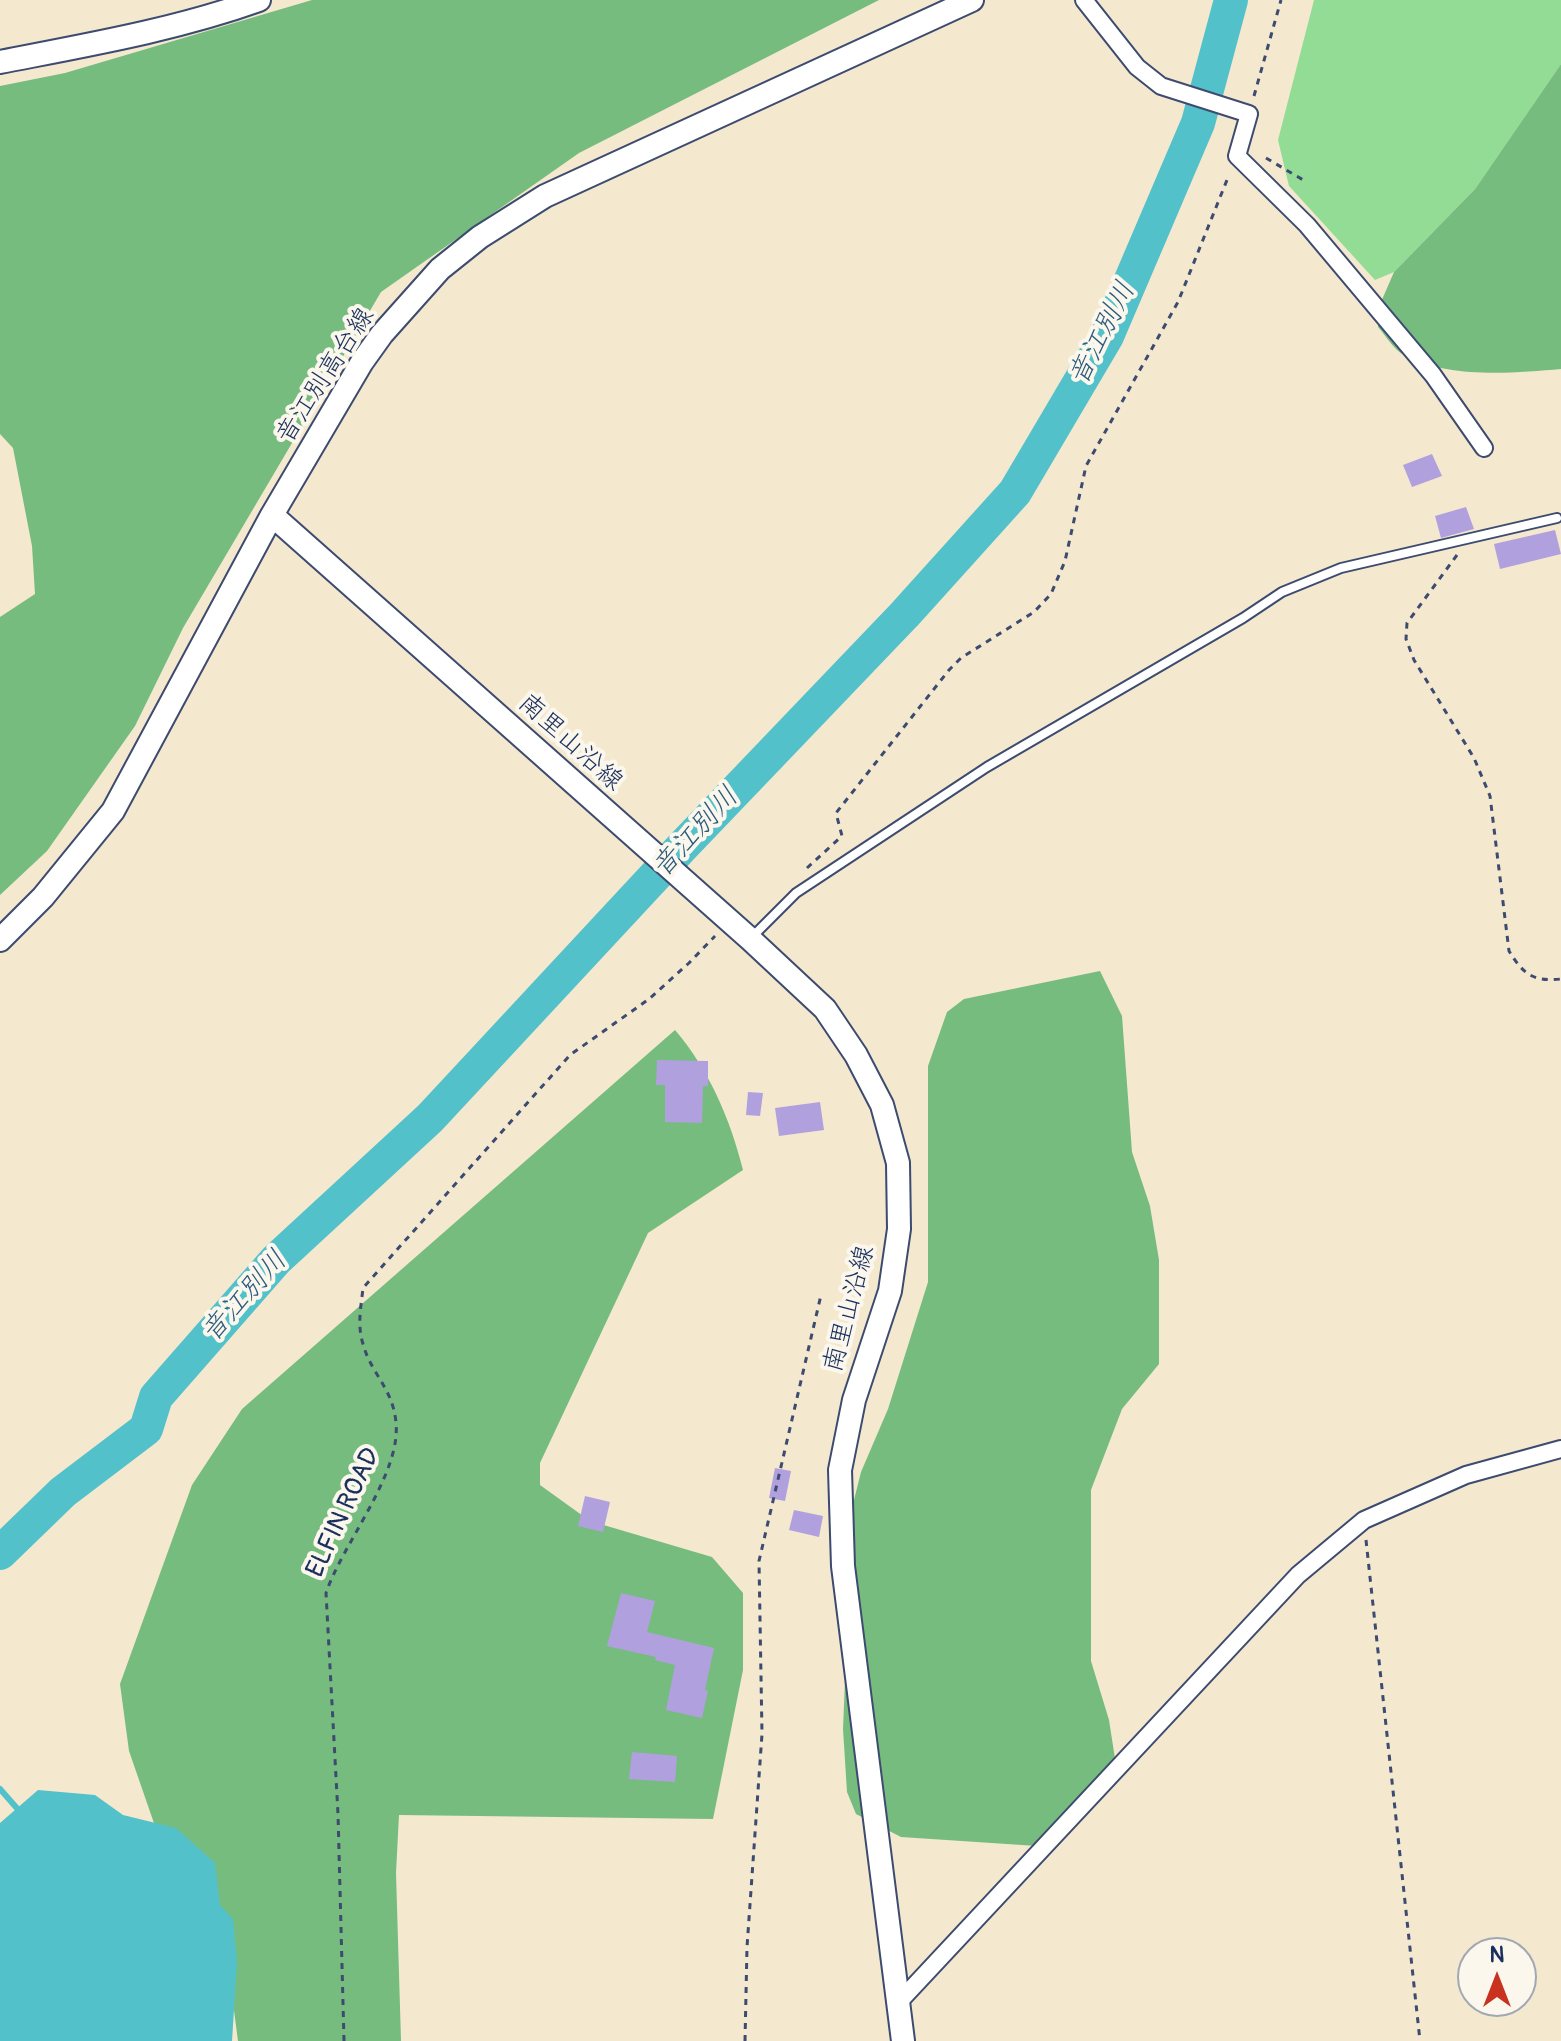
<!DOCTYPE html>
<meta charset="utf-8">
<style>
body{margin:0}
#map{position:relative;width:1561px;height:2041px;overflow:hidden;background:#f4e8cf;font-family:Pangolin,sans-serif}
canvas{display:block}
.north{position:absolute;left:1457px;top:1937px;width:80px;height:80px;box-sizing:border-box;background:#fbf7ec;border:2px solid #a1a7b3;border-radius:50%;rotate:0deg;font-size:22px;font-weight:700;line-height:32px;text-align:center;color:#1b2f5e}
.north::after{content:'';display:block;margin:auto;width:28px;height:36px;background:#c8321e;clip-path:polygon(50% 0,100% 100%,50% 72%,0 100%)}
</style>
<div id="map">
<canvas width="1561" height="2041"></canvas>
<div class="north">N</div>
</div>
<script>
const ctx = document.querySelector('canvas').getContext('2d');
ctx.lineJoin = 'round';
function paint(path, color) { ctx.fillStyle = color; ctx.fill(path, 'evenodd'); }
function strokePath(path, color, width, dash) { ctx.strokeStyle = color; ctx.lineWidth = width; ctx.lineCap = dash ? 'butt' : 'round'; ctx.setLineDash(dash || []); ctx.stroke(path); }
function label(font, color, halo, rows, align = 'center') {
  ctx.font = font + ' Pangolin,"Klee One",sans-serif'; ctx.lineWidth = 8; ctx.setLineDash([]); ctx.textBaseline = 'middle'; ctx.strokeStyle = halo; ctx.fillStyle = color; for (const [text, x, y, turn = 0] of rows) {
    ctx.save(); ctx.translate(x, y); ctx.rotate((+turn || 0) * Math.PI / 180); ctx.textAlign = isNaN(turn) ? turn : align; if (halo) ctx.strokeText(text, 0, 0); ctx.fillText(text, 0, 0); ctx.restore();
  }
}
const green = new Path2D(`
 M1314 0H1561V64L1475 189 1394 272 1375 280 1289 186 1278 140Z`);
const forest = new Path2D(`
 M312 0H879L579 153 381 292 183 628 135 726 47 851 0 895V617L35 594 32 546 13 448 0 434V86L65 73Z
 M1561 64V369C1513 373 1448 379 1404 355 1394 350 1386 336 1378 327L1381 302 1394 272 1475 189Z
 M1100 971 1122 1016 1132 1152 1150 1206 1159 1260V1364L1122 1409 1091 1490V1661L1109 1720 1118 1778 1037 1846 901 1837 856 1814 847 1792 843 1729 852 1508 861 1472 888 1409 928 1282V1066L947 1012 964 999Z
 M675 1030C709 1070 730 1118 743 1170L648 1233 540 1463V1485L590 1521 712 1557 743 1593V1670L713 1819 399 1815 396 1873 401 2041H238L230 1980 165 1855 129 1751 120 1684 192 1485 242 1409Z`);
const water = new Path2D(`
 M38 1790 95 1795 123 1815 176 1828 215 1863 220 1905 233 1919 237 1962 232 2041H0V1823Z`);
const stream = new Path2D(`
 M0 1789 22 1814`);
const river = new Path2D(`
 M0 1553 63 1492 146 1429 156 1397 276 1260 430 1118 682 847 905 614 1015 492 1107 336 1198 123 1231 0`);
const building = new Path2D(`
 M1432 454 1442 476 1412 487 1403 465Z
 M1466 507 1474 529 1441 538 1435 516Z
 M1555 530 1561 554 1500 569 1494 544Z
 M657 1060 708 1061V1086H703L702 1123 665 1122V1085H656Z
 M748 1092 763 1093 760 1116 746 1115Z
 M820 1102 824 1130 779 1136 775 1108Z
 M775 1468 791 1471 785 1501 769 1498Z
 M585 1496 610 1502 603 1532 578 1526Z
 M794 1510 823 1516 819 1537 789 1530Z
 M621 1593 655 1601 647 1632 714 1648 705 1690 708 1691 702 1718 666 1710 675 1665 655 1660 656 1657 607 1646Z
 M632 1752 677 1756 675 1782 629 1779Z`);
const path = new Path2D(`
 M1254 96 1281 0
 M1266 158 1305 181
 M1457 555 1407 623 1406 639 1414 660 1474 758 1490 796 1509 951C1523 974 1533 982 1561 979
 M807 868 842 836 836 813 949 670 961 658 1034 612 1051 594 1065 561 1086 466 1178 302 1229 175
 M1366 1540 1420 2041
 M344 2041 338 1814 326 1593C343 1543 401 1474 396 1423 393 1388 371 1374 363 1344 357 1325 361 1307 363 1288L570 1055 649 999 689 963 715 936
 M745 2041 747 1947 762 1734 759 1561 821 1295`);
const service = new Path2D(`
 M751 938 796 893 987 767 1243 618 1282 592 1341 568 1557 518`);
const minor = new Path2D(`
 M1084 0 1137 67 1161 86 1249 114 1237 156 1307 225 1433 375 1484 448
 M899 2002 1298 1575 1364 1520 1466 1475 1561 1449`);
const tertiary = new Path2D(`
 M0 62C87 45 175 30 259 0
 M272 515 750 939 825 1009 856 1055 882 1105 898 1163 899 1229 890 1291 854 1400 840 1470 843 1566 903 2041
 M0 940 43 897 113 811 272 515 362 362 382 334 440 269 480 237 545 196 972 0`);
const streetNames = [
 ["音江別高台線",326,376,-57],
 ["南里山沿線",570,743,42],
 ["南里山沿線",850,1309,-75],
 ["ELFIN ROAD",344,1513,-65]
];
const waterNames = [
 ["音江別川",1103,334,-63],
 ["音江別川",696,833,-47],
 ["音江別川",245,1297,-48]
];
paint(green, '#93dc96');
paint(forest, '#76bc7f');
paint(water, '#53c1ca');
strokePath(stream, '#53c1ca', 6);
strokePath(river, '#53c1ca', 34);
paint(building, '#b1a0de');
strokePath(service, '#3c4b6f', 12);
strokePath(minor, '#3c4b6f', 20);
strokePath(tertiary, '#3c4b6f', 26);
strokePath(path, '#3c4b6f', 3, [6, 6]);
strokePath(service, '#fff', 8);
strokePath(minor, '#fff', 16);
strokePath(tertiary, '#fff', 22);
label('26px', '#1b2f5e', '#fbf7ec', streetNames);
label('italic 28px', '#2c5b7e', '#fbf7ec', waterNames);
</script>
